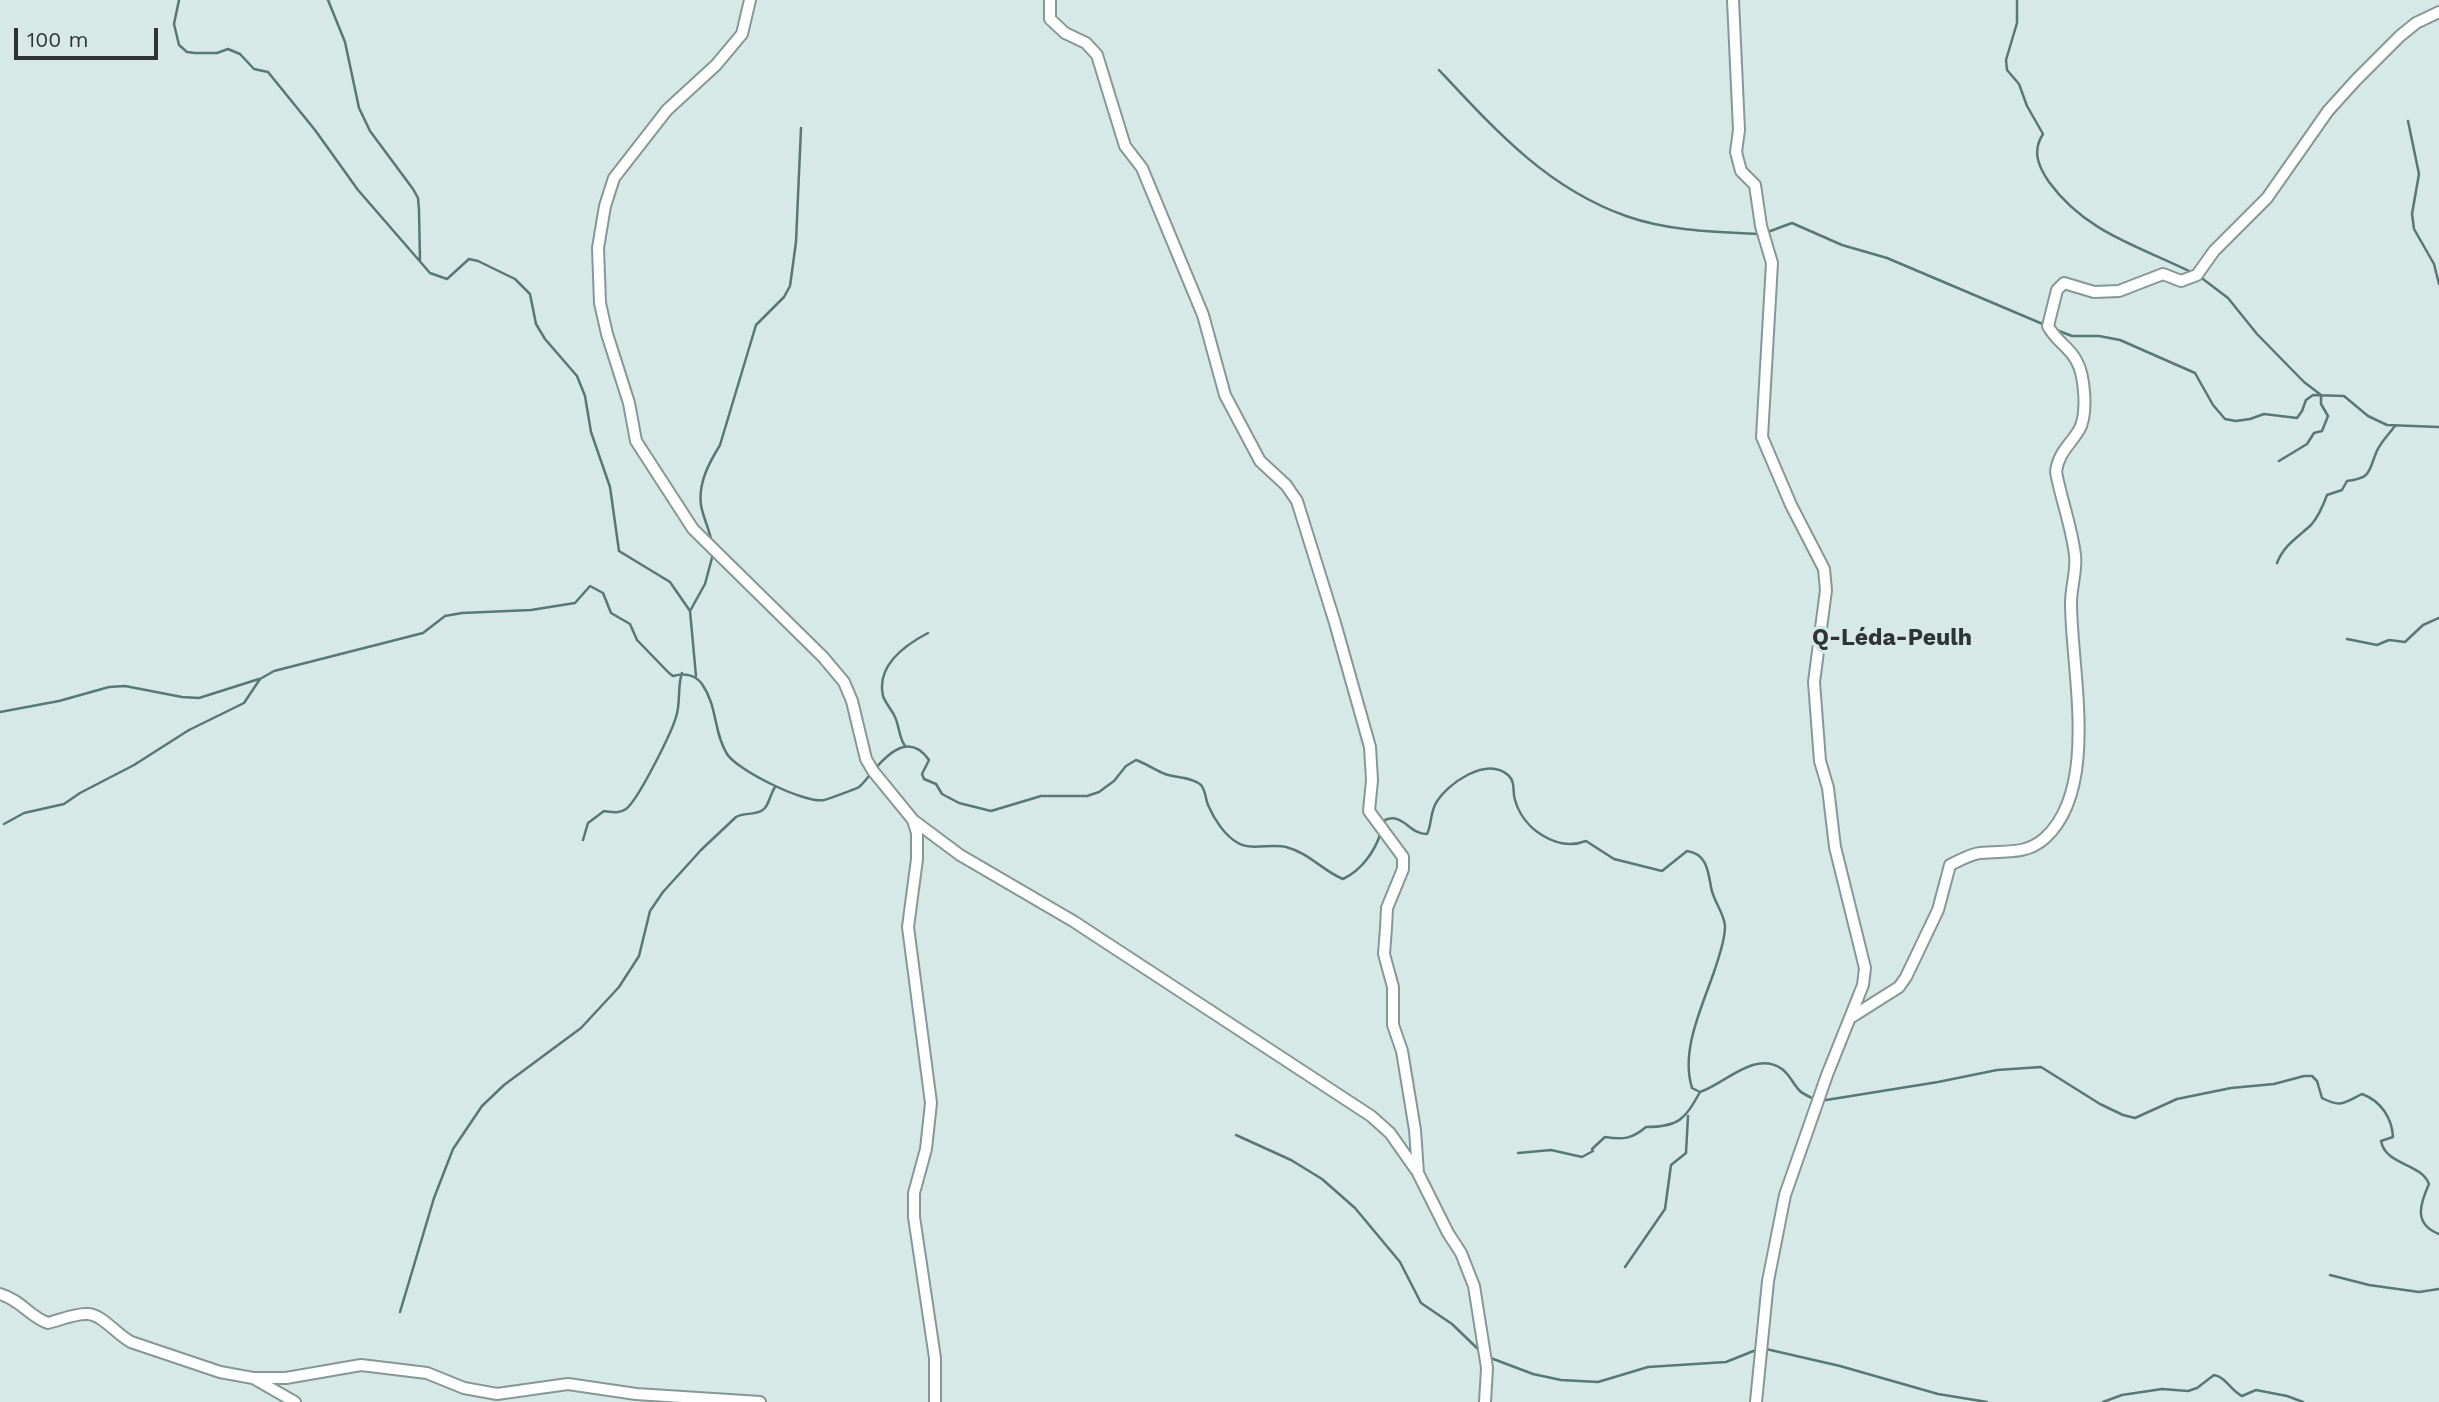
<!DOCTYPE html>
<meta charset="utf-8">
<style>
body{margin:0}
#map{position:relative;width:2439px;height:1402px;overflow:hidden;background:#d6e9e6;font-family:"Work Sans",sans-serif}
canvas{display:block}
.scale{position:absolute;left:14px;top:28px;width:144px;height:32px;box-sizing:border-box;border:4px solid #2d3433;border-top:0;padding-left:9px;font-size:21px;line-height:24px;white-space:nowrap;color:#2d3433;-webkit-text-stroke:5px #d6e9e6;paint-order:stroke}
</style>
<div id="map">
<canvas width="2439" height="1402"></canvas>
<div class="scale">100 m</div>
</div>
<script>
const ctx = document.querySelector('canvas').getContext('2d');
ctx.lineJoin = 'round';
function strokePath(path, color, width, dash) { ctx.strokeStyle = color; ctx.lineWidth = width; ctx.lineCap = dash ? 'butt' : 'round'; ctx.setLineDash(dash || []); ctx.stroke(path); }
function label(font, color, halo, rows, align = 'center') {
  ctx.font = font + ' "Work Sans",sans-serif'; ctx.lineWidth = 7; ctx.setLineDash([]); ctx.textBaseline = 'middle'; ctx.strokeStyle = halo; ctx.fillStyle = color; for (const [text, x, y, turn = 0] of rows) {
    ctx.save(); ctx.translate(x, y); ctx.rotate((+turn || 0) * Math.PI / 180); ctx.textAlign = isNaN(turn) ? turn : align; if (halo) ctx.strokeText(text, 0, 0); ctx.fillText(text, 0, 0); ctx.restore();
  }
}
const stream = new Path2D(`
 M179 0 174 24 179 45 187 52 195 53H217L228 49 240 54 254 69 268 72 315 130 358 190 430 273 447 279 469 259 478 261 515 279 530 294 536 324 545 339 577 376 585 396 591 432 610 487 619 551 670 582 690 611 696 676
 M328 0 345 42 359 108 370 131 413 189 418 198 419 210 420 261
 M2017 0V23L2006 60 2007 70 2019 84 2027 106 2043 134C2032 151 2038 166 2049 182 2086 233 2139 246 2193 273
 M1439 70C1495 130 1547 188 1626 216 1668 231 1715 232 1758 234
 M2408 121 2419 174 2412 214 2414 229 2434 264 2439 284
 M1765 233 1792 223 1842 245 1887 258 2045 325
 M2199 276 2228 298 2257 334 2304 382 2321 395V404L2328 416 2322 431 2314 433 2307 444 2279 461
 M2054 329 2072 336H2099L2120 340 2195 373 2213 405 2225 419 2236 421 2250 419 2264 414 2297 418 2302 411 2306 400 2313 395 2344 396 2368 416 2387 425 2439 427
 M712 544C710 530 703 518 701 505 698 483 709 463 720 445L756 325 784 297 790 286 796 242 801 128
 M2277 563C2284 545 2297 538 2311 525 2319 516 2323 506 2327 495L2342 490 2347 481C2371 478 2368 473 2376 453 2379 444 2389 434 2395 426
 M690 611 705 584 713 554
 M2347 639 2377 645 2389 640 2405 642 2423 625 2439 618
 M0 712 59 701 109 687 125 686 182 697 199 698 259 679
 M905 746C898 736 900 726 894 715 891 709 885 702 883 696 876 665 905 645 928 633
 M874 770C891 750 911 734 929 760L922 774 924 779 936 784 942 794 959 803 991 811 1041 796H1087L1099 792 1114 781 1126 766 1136 760C1147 764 1155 770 1165 774 1176 778 1192 777 1201 785 1206 791 1205 798 1208 805 1214 819 1225 836 1238 843 1251 851 1272 843 1286 847 1309 853 1323 871 1343 879 1362 870 1375 851 1381 832
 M4 824 24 813 64 804 80 793 134 765 189 730 244 703 260 679 274 671 423 633 445 616 462 613 531 610 575 603 590 586 603 593 611 613 630 624 637 640 669 673 673 676C683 673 695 674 702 684 718 707 713 731 727 754 737 770 805 804 824 800 828 799 856 789 859 787 863 784 867 778 870 775
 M1383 825 1385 820C1403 812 1410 835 1427 834 1432 824 1430 813 1436 803 1447 784 1486 756 1508 775 1516 782 1512 791 1515 800 1523 829 1557 852 1586 841L1614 859 1662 871 1687 851C1707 854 1708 871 1711 887 1713 901 1725 914 1725 927 1725 941 1719 956 1715 969 1703 1005 1680 1050 1692 1088L1700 1092C1725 1084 1754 1050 1782 1069 1790 1075 1793 1084 1800 1091 1803 1094 1810 1097 1814 1099
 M583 840 588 823 604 811C612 812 619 814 626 809 638 800 671 734 676 717 681 703 677 687 682 673
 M1820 1101 1938 1082 1997 1070 2041 1067 2100 1104 2123 1115 2135 1118 2177 1099 2231 1088 2274 1084 2304 1076H2312L2317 1081 2322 1098C2341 1108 2344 1103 2362 1094 2381 1101 2392 1118 2393 1137L2381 1141C2386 1166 2420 1162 2429 1184 2420 1204 2413 1224 2439 1234
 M1236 1135 1291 1160 1322 1179 1355 1208 1400 1262 1421 1303 1452 1324 1480 1351
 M1518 1153 1551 1150 1582 1157 1593 1151 1592 1149 1605 1137C1623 1140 1632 1139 1646 1127 1679 1127 1685 1119 1700 1092
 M1625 1267 1665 1209 1671 1165 1686 1153 1688 1116
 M2330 1275 2369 1285 2419 1292 2439 1289
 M400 1312 434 1198 453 1149 482 1106 504 1085 581 1028 619 987 639 956 650 911 663 892 701 850 736 817C744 812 758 816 765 808 769 803 771 793 775 787
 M1766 1349 1840 1366 1938 1394 1987 1402
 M1488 1357 1533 1374 1561 1380 1598 1382 1648 1367 1726 1362 1756 1350
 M2103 1402 2122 1395 2162 1389 2188 1391 2197 1388 2214 1375C2226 1377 2231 1391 2242 1396L2256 1390 2287 1396 2303 1402`);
const minor = new Path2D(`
 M750 0 742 34 716 65 667 110 614 178 605 206 598 248 600 303 607 334 629 403 636 441 693 529 823 657 844 682 852 701 866 759 873 771 913 820 917 833V859L908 927 931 1103 926 1149 914 1193V1217L935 1358V1402
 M1050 0V19L1065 33 1086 43 1097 55 1125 146 1142 168 1203 315 1225 395 1260 461 1286 485 1297 501 1335 623 1370 747 1372 780 1369 811 1403 857V869L1387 908 1386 928 1384 954 1393 987V1025L1402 1051 1415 1130 1418 1173 1448 1233 1461 1253 1474 1286 1487 1368 1485 1402
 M1733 0 1739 130 1736 152 1741 171 1755 185 1761 226 1772 263 1762 437 1791 505 1824 569 1826 590 1814 682 1820 761 1828 788 1835 847 1865 968 1863 985 1827 1075 1785 1195 1768 1281 1756 1402
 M913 820 960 855 1073 921 1371 1116 1390 1133 1416 1170
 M1850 1018 1899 987 1906 977 1938 910 1950 865C1959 861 1970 854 1980 853 2004 850 2025 856 2045 838 2100 788 2071 669 2071 603 2071 587 2077 570 2075 555 2072 528 2061 499 2056 472 2058 453 2070 445 2079 430 2088 415 2085 375 2076 360 2069 347 2055 340 2048 326L2057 290 2064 283 2094 292 2119 291 2163 274 2181 281 2197 275 2214 251 2267 198 2328 111 2356 80 2400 36 2416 23 2439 12
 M0 1294C21 1300 30 1317 48 1323 60 1320 76 1313 88 1314 103 1315 117 1335 131 1342L220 1372 253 1378 295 1402
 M253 1378H286L361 1365 427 1373 464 1388 497 1394 568 1384 636 1394 760 1402`);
const quarterNames = [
 ["Q-Léda-Peulh",1892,638]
];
strokePath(stream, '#577873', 2.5);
strokePath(minor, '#869895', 14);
strokePath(minor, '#fff', 10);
label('bold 23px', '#2d3433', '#d6e9e6', quarterNames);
</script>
